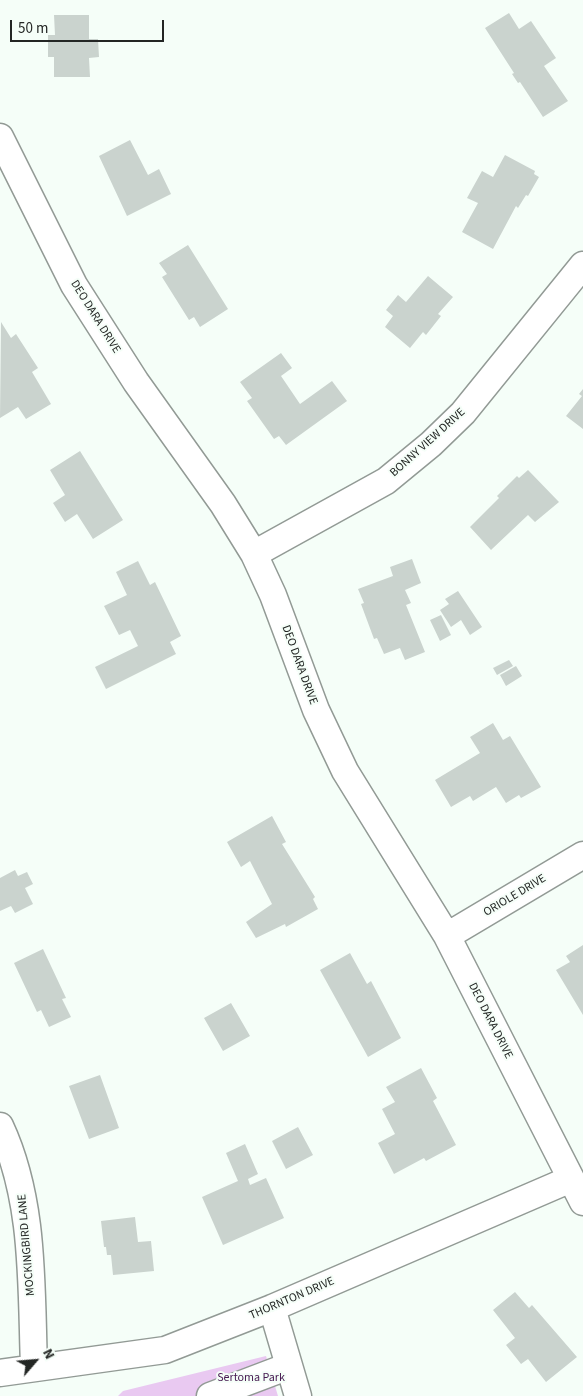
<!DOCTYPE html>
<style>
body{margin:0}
#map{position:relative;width:583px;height:1396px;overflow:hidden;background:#f5fef8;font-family:"Source Sans 3",sans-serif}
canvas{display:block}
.north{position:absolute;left:10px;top:1336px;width:50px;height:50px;-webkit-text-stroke:4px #f5fef8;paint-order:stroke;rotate:63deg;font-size:14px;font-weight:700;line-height:20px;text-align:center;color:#232624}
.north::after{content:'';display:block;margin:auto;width:18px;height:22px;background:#232624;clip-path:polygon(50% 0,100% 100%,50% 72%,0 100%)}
.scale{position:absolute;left:10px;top:20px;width:154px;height:22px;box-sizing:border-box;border:2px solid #232624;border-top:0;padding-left:6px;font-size:15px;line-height:18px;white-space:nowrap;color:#232624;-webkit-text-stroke:4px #f5fef8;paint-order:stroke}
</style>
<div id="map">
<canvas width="583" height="1396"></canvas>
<div class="north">N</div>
<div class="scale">50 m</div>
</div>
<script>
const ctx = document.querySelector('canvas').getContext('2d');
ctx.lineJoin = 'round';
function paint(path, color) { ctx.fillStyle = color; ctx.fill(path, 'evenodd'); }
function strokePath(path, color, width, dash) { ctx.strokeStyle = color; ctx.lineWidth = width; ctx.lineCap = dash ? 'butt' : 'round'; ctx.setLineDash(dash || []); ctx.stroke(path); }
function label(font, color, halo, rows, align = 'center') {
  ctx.font = font + ' "Source Sans 3",sans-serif'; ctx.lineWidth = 4; ctx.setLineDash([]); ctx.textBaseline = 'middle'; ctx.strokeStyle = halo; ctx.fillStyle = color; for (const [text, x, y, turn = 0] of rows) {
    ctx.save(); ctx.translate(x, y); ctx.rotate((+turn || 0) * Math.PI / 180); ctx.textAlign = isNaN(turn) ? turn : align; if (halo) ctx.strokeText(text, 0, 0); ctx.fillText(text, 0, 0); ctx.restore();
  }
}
const green = new Path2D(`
 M266 1356 278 1396H118L123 1391Z`);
const building = new Path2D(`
 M509 13 519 29 531 21 556 58 544 66 568 101 543 117 520 82 518 83 512 74 514 73 485 28Z
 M54 15H89V39H98L99 57 89 58 90 77H54V57H48V35H55Z
 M130 140 148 175 159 169 171 194 127 216 99 156Z
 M505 155 535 171 534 174 539 177 528 196 526 195 518 208 516 206 493 249 462 232 478 203 467 198 482 171 493 177Z
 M188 245 228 309 200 327 194 317 189 320 162 277 167 274 159 263Z
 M428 276 453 297 438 314 441 316 426 335 423 332 410 348 385 327 393 316 386 310 398 295 406 302Z
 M1 322 11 338 16 334 38 368 32 372 51 404 26 419 18 407 0 418Z
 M281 353 292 368 281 376 300 404 332 381 347 401 286 445 279 436 274 439 247 401 252 398 240 382Z
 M583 389V429L566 416 582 396 579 394Z
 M80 451 123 520 93 539 77 514 65 522 53 503 65 495 50 470Z
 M528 470 559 502 535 522 528 515 491 550 470 527 499 498 497 496 517 476 519 478Z
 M412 559 421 583 405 590 411 603 406 605 425 652 405 660 400 648 384 654 377 638 374 639 361 604 364 603 358 589 393 576 390 567Z
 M138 561 150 585 155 582 181 636 170 642 176 654 106 689 95 667 138 646 130 630 119 635 104 606 127 595 116 572Z
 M458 591 482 627 470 635 461 620 451 627 440 610 449 604 445 599Z
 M441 615 451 635 440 641 430 620Z
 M509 660 513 666 497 675 493 668Z
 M516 666 522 676 506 686 500 675Z
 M493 723 503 740 510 736 541 787 521 798 519 795 506 803 496 787 473 801 470 796 451 807 435 780 480 753 470 737Z
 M272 816 286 842 282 844 315 897 313 899 318 909 286 927 285 924 256 938 246 922 272 904 250 861 241 867 227 842Z
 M15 870 18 876 27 872 33 884 25 888 33 904 15 913 11 906 0 911V878Z
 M583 945V1015L556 970 570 962 566 956Z
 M43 949 66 998 62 999 71 1017 49 1027 41 1010 37 1012 14 963Z
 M350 953 367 984 371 981 401 1038 368 1057 320 970Z
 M231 1003 250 1036 223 1051 204 1018Z
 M421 1068 437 1098 433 1101 456 1145 426 1161 424 1158 394 1174 378 1143 395 1134 382 1109 395 1102 386 1087Z
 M100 1075 119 1128 89 1139 69 1086Z
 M298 1127 313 1155 286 1169 272 1141Z
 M245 1144 258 1174 248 1179 250 1185 266 1178 284 1218 223 1245 202 1197 238 1181 226 1153Z
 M135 1217 138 1242 151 1241 154 1271 113 1275 111 1255H107L106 1247H104L101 1221Z
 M515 1292 529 1308 532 1305 577 1357 546 1382 528 1359 521 1364 506 1345 515 1338 493 1310Z`);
const minor = new Path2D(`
 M0 137 74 285 136 382 223 504 254 554 273 595 316 710 345 771 447 936 583 1202
 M254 554 386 481 431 444 463 413 583 265
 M447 936 583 855
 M0 1126C35 1201 31 1286 34 1367
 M272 1308 298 1396
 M0 1373 165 1350 272 1308 571 1179
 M210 1396 289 1366`);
const streetNames = [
 ["DEO DARA DRIVE",95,317,58],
 ["BONNY VIEW DRIVE",428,443,-42],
 ["DEO DARA DRIVE",299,665,70],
 ["ORIOLE DRIVE",515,896,-31],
 ["DEO DARA DRIVE",490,1021,63],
 ["MOCKINGBIRD LANE",27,1245,-95],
 ["THORNTON DRIVE",292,1299,-23]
];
const parkNames = [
 ["Sertoma Park",251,1378]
];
paint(green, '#e9c9f1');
paint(building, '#cad3ce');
strokePath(minor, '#929a95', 29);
strokePath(minor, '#fff', 26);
label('12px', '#232624', '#f5fef8', streetNames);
label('12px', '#461951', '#f5fef8', parkNames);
</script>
